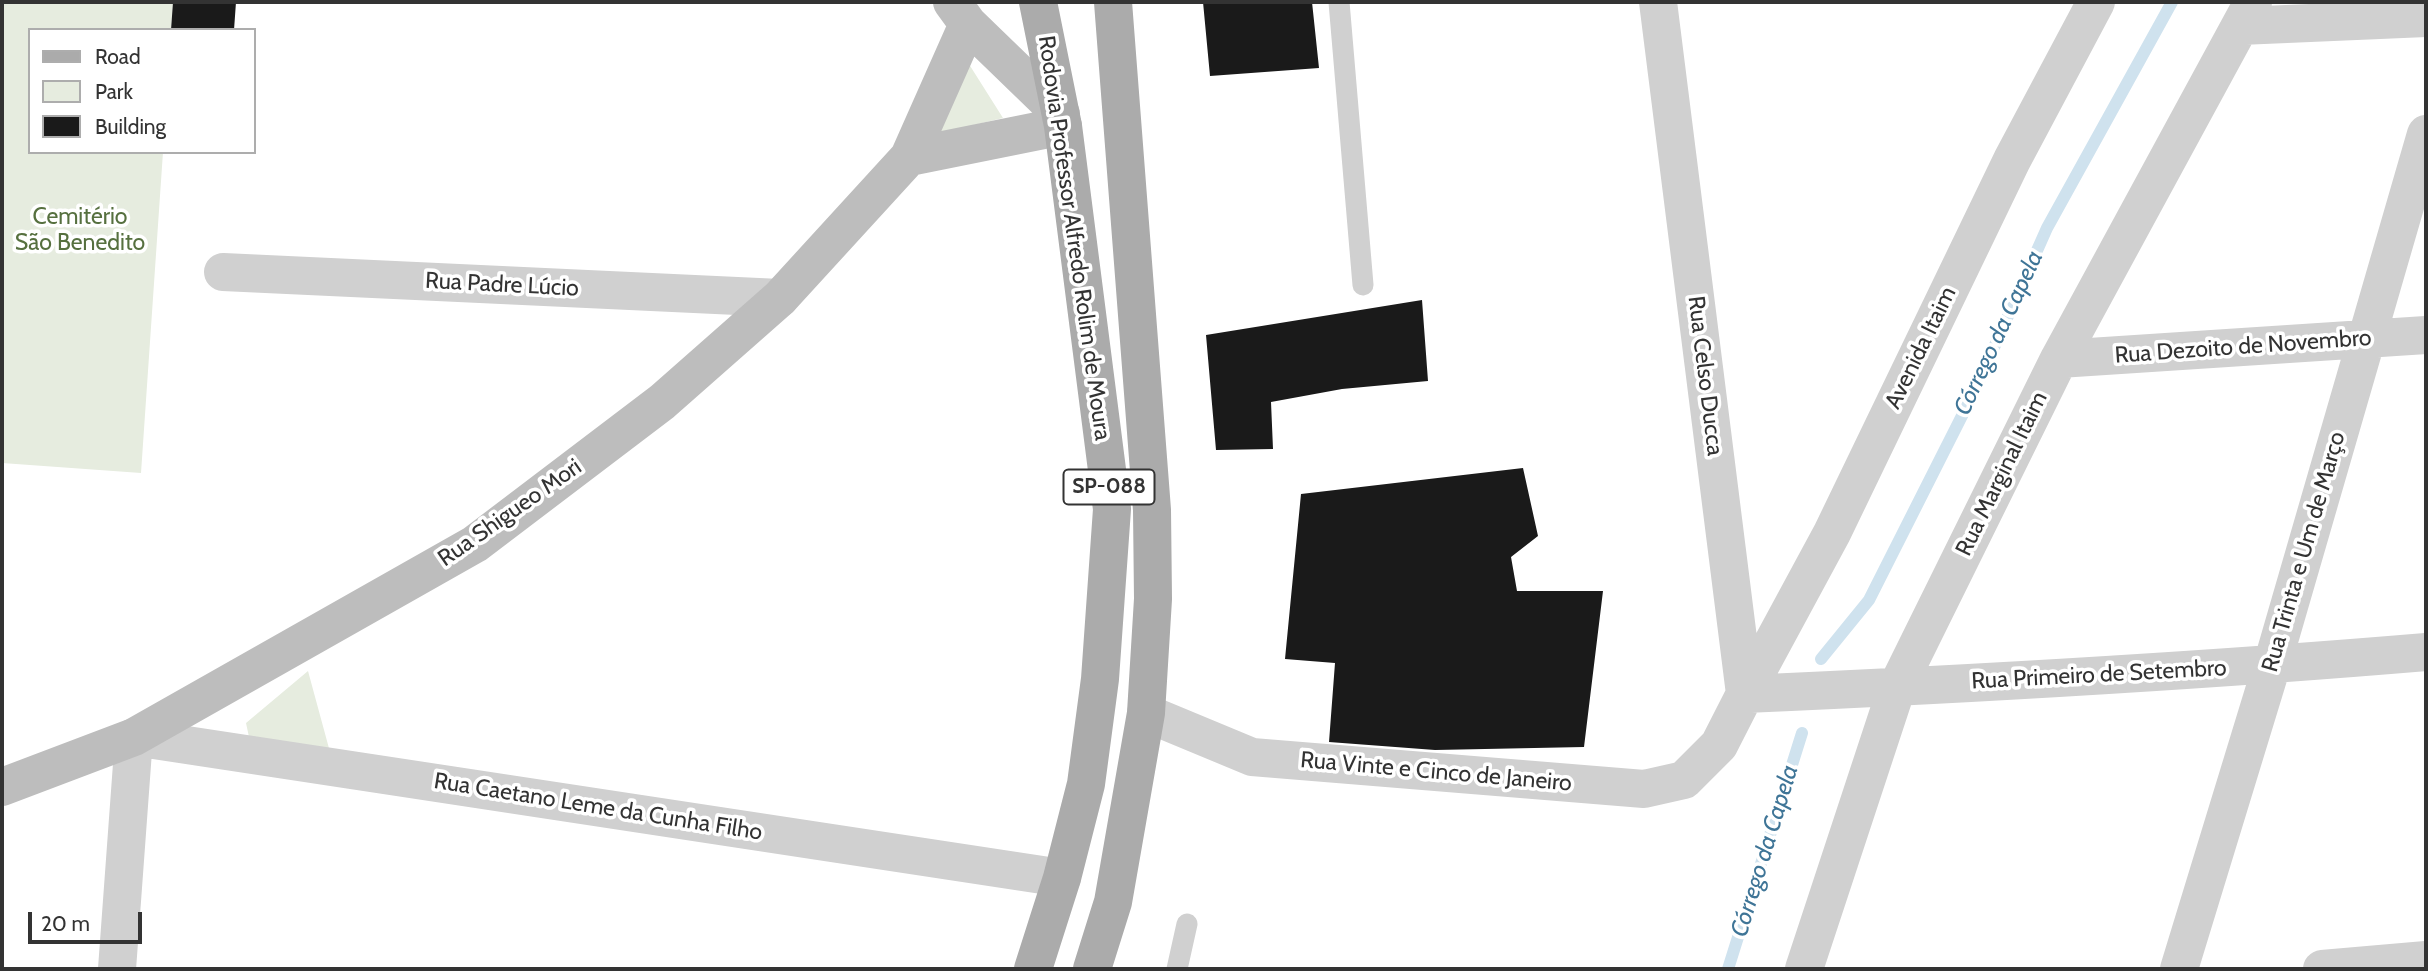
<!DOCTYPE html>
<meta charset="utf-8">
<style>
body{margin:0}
#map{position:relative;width:2428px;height:971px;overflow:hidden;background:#fff;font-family:Cabin,sans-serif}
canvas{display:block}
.frame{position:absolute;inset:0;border:4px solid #333;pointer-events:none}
.legend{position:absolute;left:28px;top:28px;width:228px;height:126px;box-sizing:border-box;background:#fff;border:2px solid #adadad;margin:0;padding:9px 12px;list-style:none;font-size:21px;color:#333}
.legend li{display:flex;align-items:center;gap:14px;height:35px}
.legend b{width:35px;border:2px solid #adadad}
.scale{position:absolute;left:28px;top:912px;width:114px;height:32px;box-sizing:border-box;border:4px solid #333;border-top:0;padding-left:9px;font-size:21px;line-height:24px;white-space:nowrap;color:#333;-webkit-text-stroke:5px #fff;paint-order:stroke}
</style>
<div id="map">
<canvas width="2428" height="971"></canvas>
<div class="frame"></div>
<ul class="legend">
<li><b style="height:9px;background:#ababab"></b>Road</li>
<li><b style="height:19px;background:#e6ecdf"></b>Park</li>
<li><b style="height:19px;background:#1a1a1a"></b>Building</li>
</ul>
<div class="scale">20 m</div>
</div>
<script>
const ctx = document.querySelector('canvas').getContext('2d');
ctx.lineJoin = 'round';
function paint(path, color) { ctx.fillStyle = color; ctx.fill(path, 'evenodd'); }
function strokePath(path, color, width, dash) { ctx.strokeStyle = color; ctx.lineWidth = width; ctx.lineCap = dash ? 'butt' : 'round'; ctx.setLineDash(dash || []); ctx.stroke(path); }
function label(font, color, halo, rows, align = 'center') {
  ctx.font = font + ' Cabin,sans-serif'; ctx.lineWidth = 7; ctx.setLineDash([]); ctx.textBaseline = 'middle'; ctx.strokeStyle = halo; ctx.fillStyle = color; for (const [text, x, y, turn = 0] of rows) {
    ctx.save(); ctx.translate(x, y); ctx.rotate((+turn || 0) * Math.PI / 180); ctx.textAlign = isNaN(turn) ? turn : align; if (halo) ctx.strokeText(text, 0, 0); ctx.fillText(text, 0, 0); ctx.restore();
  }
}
const green = new Path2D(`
 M2 2H173L171 30H30V152H163L141 473 2 463Z
 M967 61 1003 118 940 133Z
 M308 671 330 752 249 737 246 723Z`);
const stream = new Path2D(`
 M1821 659 1869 600 1976 388 2047 228 2172 2
 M1728 969 1802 733`);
const building = new Path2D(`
 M173 2H236L234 30H171Z
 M1203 2H1312L1319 68 1210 76Z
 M1422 300 1428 381 1342 389 1271 402 1273 449 1216 450 1206 335Z
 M1523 468 1538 536 1511 557 1517 591H1603L1584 747 1435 750 1329 742 1335 663 1285 659 1301 494Z`);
const lane = new Path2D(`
 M1339 2 1363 285
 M1177 969 1187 924`);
const street = new Path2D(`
 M2240 26 2426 18
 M223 272 780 298
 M2059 359 2426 335
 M1745 694 1832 533 2012 160 2096 2
 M1745 694C1972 684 2200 671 2426 652
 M1146 713 1252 757 1644 789 1684 780 1719 745 1745 694 1658 2
 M117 969 134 737 1062 878
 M1804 969 1897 687 2059 359 2253 2
 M2179 969 2272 665 2426 134
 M2322 969 2426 960`);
const secondary = new Path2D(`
 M952 2 968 24 1061 114
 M909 157 1063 126
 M2 787 134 737 475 544 662 402 780 298 909 157 968 24`);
const primary = new Path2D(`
 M1033 969 1062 878 1086 784 1100 679 1112 509 1063 126 1038 2
 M1092 969 1113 902 1146 713 1153 599 1152 510 1113 2`);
const shields = [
 [1109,487,91]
];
const shieldNames = [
 ["SP-088",1109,487]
];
const parkNames = [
 ["Cemitério",80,217],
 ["São Benedito",80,243]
];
const streetNames = [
 ["Rodovia Professor Alfredo Rolim de Moura",1074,238,82],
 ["Rua Padre Lúcio",502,285,3],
 ["Rua Dezoito de Novembro",2243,347,-4],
 ["Avenida Itaim",1921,348,-64],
 ["Rua Celso Ducca",1705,376,83],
 ["Rua Marginal Itaim",2002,474,-64],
 ["Rua Shigueo Mori",510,513,-35],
 ["Rua Trinta e Um de Março",2304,552,-74],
 ["Rua Primeiro de Setembro",2099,675,-3],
 ["Rua Vinte e Cinco de Janeiro",1436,772,5],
 ["Rua Caetano Leme da Cunha Filho",598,807,9]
];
const waterNames = [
 ["Córrego da Capela",1999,333,-65],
 ["Córrego da Capela",1765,851,-73]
];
paint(green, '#e6ecdf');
strokePath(stream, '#cfe2ee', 12);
paint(building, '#1a1a1a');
strokePath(lane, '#d0d0d0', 21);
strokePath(street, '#d0d0d0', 38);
strokePath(secondary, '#bdbdbd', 38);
strokePath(primary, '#ababab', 38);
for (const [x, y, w] of shields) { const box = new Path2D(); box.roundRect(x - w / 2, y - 17.5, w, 35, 5); ctx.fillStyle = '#fff'; ctx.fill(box); strokePath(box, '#333', 2); }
label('bold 21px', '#333', null, shieldNames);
label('23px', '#56703f', '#fff', parkNames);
label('23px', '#333', '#fff', streetNames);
label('italic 24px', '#3f7597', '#fff', waterNames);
</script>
